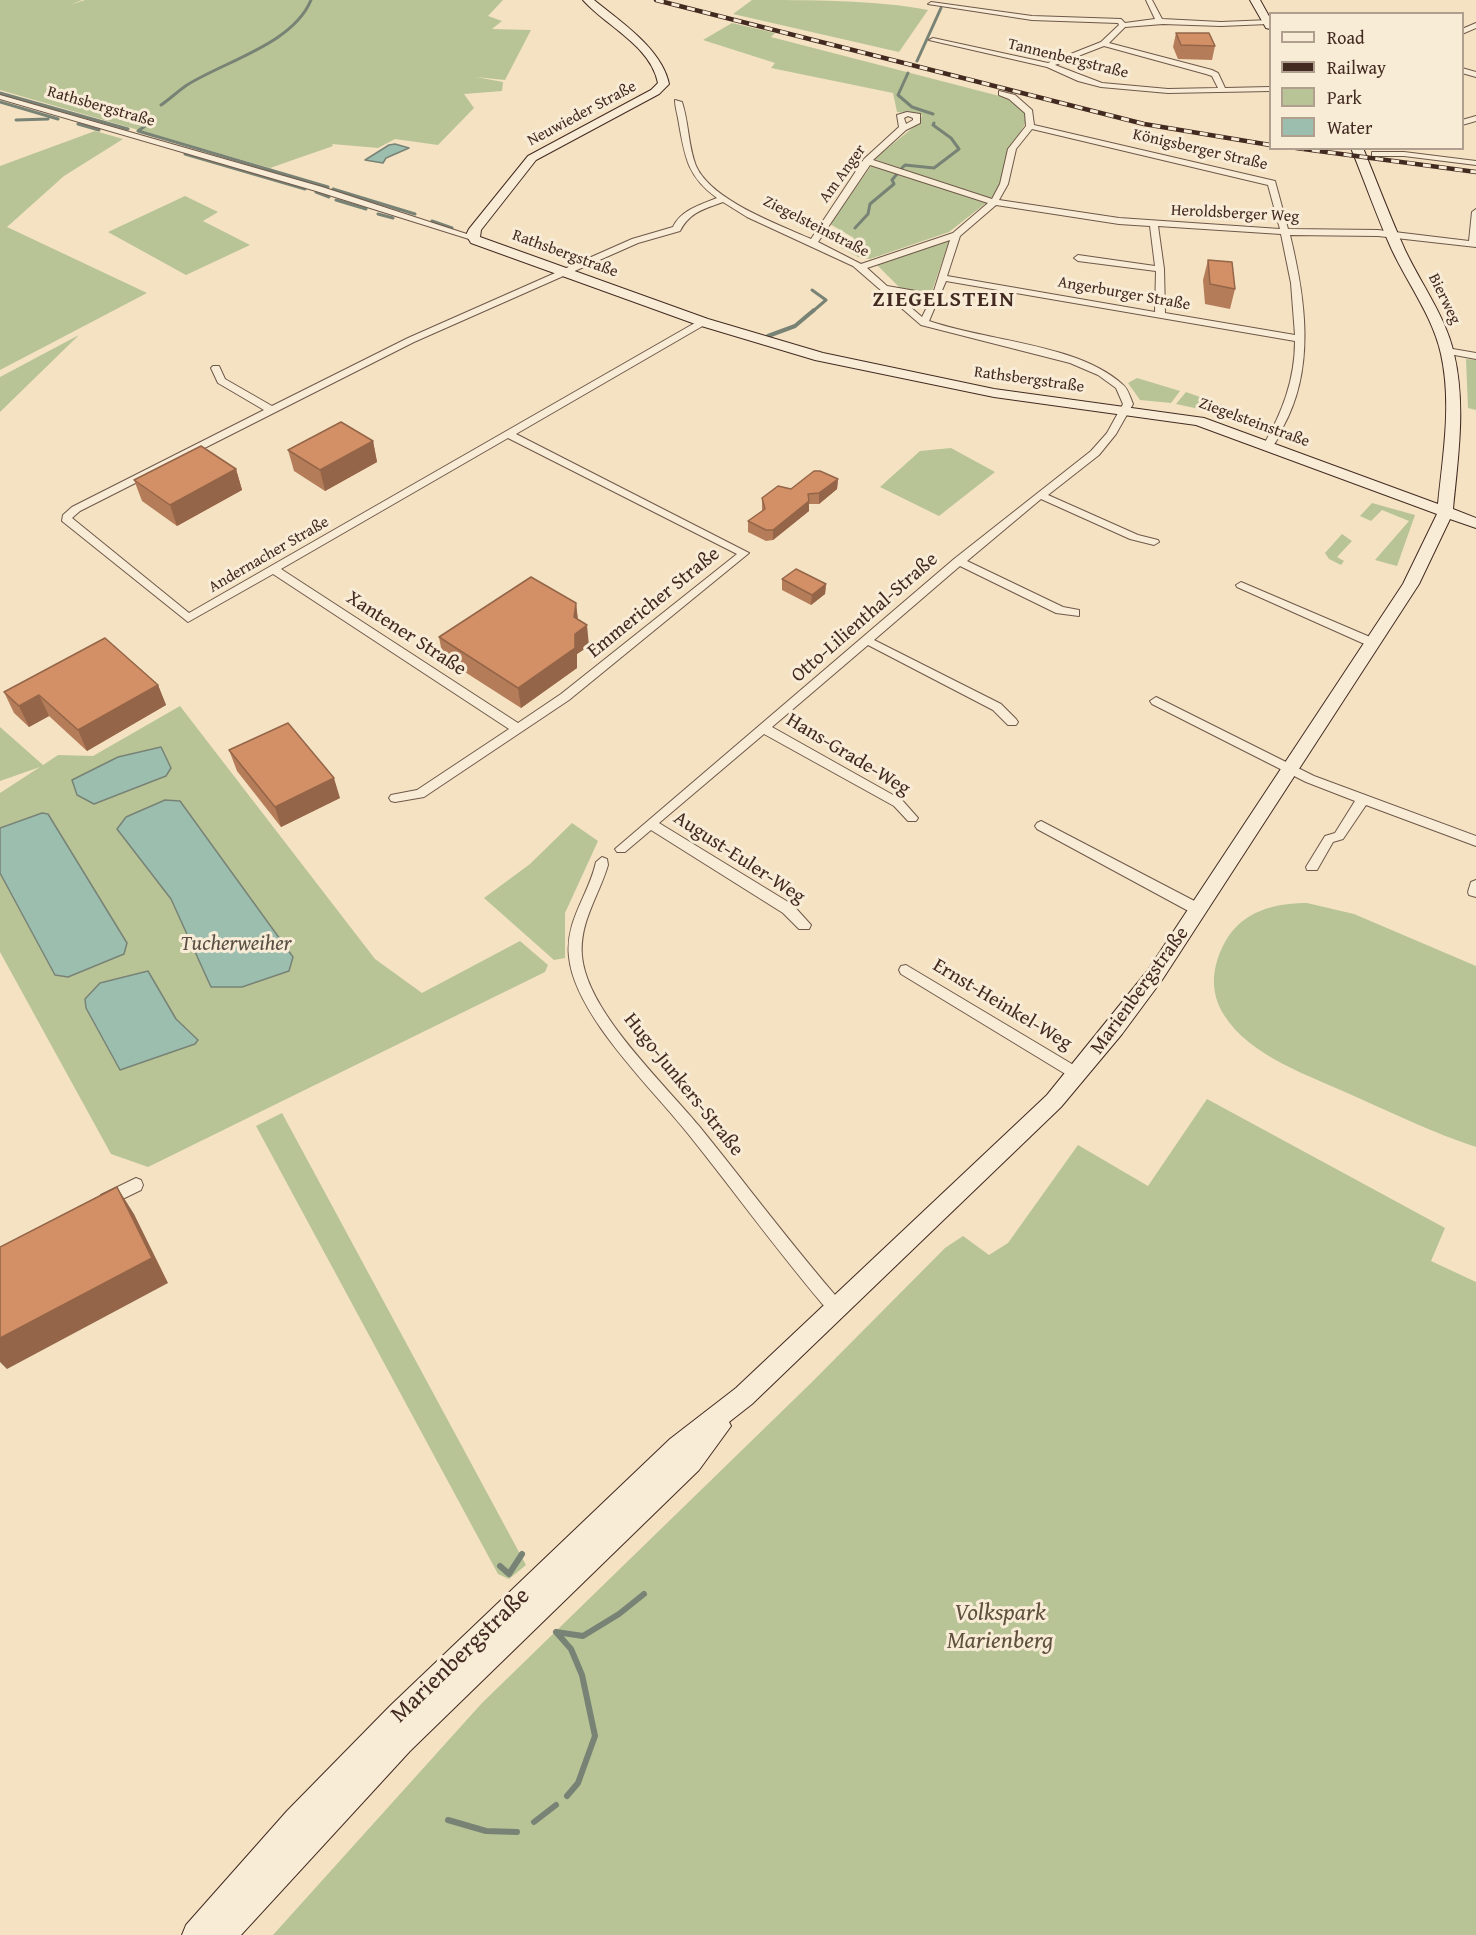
<!DOCTYPE html>
<meta charset="utf-8">
<style>
body{margin:0}
#map{position:relative;width:1476px;height:1935px;overflow:hidden;background:#f4e2c2;font-family:"Gentium Book Plus",serif}
canvas{display:block}
.legend{position:absolute;left:1269px;top:12px;width:195px;height:138px;box-sizing:border-box;background:#f8ecd7;border:2px solid #b09e8e;margin:0;padding:8px 10px;list-style:none;font-size:18px;color:#432a21}
.legend li{display:flex;align-items:center;gap:12px;height:30px}
.legend b{width:30px;border:2px solid #b09e8e}
</style>
<div id="map">
<canvas width="1476" height="1935"></canvas>
<ul class="legend">
<li><b style="height:8px;background:#f8ecd7"></b>Road</li>
<li><b style="height:8px;background:#432a21"></b>Railway</li>
<li><b style="height:16px;background:#b8c496"></b>Park</li>
<li><b style="height:16px;background:#9cbeaf"></b>Water</li>
</ul>
</div>
<script>
const ctx = document.querySelector('canvas').getContext('2d');
ctx.lineJoin = 'round';
function paint(path, color) { ctx.fillStyle = color; ctx.fill(path, 'evenodd'); }
function strokePath(path, color, width, dash) { ctx.strokeStyle = color; ctx.lineWidth = width; ctx.lineCap = dash ? 'butt' : 'round'; ctx.setLineDash(dash || []); ctx.stroke(path); }
function label(font, color, halo, rows, align = 'center') {
  ctx.font = font + ' "Gentium Book Plus",serif'; ctx.lineWidth = 6; ctx.setLineDash([]); ctx.textBaseline = 'middle'; ctx.strokeStyle = halo; ctx.fillStyle = color; for (const [text, x, y, turn = 0] of rows) {
    ctx.save(); ctx.translate(x, y); ctx.rotate((+turn || 0) * Math.PI / 180); ctx.textAlign = isNaN(turn) ? turn : align; if (halo) ctx.strokeText(text, 0, 0); ctx.fillText(text, 0, 0); ctx.restore();
  }
}
const green = new Path2D(`
 M0 0H82L70 5 85 0H503L488 16 502 21 492 29 531 30 505 80 476 77 503 82 502 91 464 94 474 108 438 145 395 139 378 148 332 144 333 146 270 168 0 90Z
 M752 0C806 0 878 0 928 10L899 52 733 14Z
 M732 23 775 33 771 37 1011 99 1028 113C1026 131 1011 139 1006 156 1002 169 1005 192 989 199L874 159 920 122 922 115 897 112 893 93 771 68 775 63 703 40Z
 M95 131 123 139 64 176 7 227 147 293 0 370V166Z
 M871 166H876L986 203 949 232 870 259 858 257 840 247 854 238 830 224Z
 M185 196 218 212 203 221 250 245 186 275 108 232Z
 M949 241 931 294 901 289 877 265Z
 M79 335 0 412V377Z
 M1466 359 1476 360V410L1468 408Z
 M1137 378 1180 391 1171 403 1140 400 1128 383Z
 M1186 392 1228 407 1204 410 1176 404Z
 M951 448 995 472 939 516 880 487 920 451Z
 M1372 503 1415 515 1397 566 1375 560 1409 521 1382 510 1371 521 1360 516Z
 M1342 534 1352 541 1337 557 1344 561 1341 565 1329 559 1325 553Z
 M180 706 375 959 422 993 520 941 548 965 545 972 148 1167 111 1154 0 952V873L55 975 41 813 0 828V793L40 767 0 781V727L43 765 58 755 93 756ZM117 829 289 971 211 986 171 899ZM148 971 176 1019 198 1040 195 1044 120 1070 86 1008 85 999Z
 M572 823 598 841 565 913V958L554 960 484 898 530 864Z
 M1307 903 1354 914 1476 966V1147C1434 1133 1394 1114 1354 1096 1311 1076 1250 1057 1224 1015 1209 991 1212 966 1225 942 1242 911 1275 903 1307 903Z
 M1207 1099 1445 1228 1431 1261 1476 1282V1935H273L482 1703 811 1383 945 1248 963 1236 989 1255 1008 1243 1078 1145 1148 1186Z
 M282 1113 526 1565 509 1579 498 1574 256 1126Z`);
const water = new Path2D(`
 M395 144 409 148 386 158 383 163 365 160 389 145Z
 M161 747 171 768 166 776 94 804 77 795 72 780 118 757Z
 M165 800 180 801 293 957 289 971 242 987H211L171 899 117 829 126 817Z
 M42 813 48 814 127 943 124 954 68 977 55 975 0 873V828Z
 M148 971 176 1019 198 1040 195 1044 120 1070 86 1008 85 999 100 983Z`);
const streamFar2 = new Path2D(`
 M917 61 941 8
 M908 73 898 95 912 107 933 114
 M0 93 128 129
 M0 102 58 119
 M161 105C170 99 178 91 187 85 225 61 293 44 311 0
 M16 120 48 119
 M78 124 99 130
 M138 131 328 187
 M138 131 155 119
 M185 154 305 189
 M902 168 905 165 934 168 959 149 951 138 933 125 934 123
 M333 189 415 214
 M316 192 329 197
 M336 200 366 209
 M378 214 393 218
 M432 221 452 228
 M855 228 868 214 870 204 894 184 892 180 897 174
 M812 290 826 300 812 312`);
const streamFar1 = new Path2D(`
 M768 336 795 326 814 310`);
const stream = new Path2D(`
 M500 1566 509 1574 522 1554
 M556 1632 571 1649 582 1675 595 1736 578 1783 567 1796
 M556 1632 583 1636 619 1614 644 1594
 M448 1820 486 1831 517 1832
 M534 1822 556 1805`);
const street = new Path2D(`
 M1146 0H1152L1162 19 1221 22 1270 20V24H1268L1221 26 1163 24 1125 27 1109 43 1212 70 1218 73 1225 88 1270 87V91L1168 93 1101 87 1078 81 1047 67 929 40 933 38 1048 63 1101 42 1119 25 1118 23 1032 20 928 4 931 2 1032 16 1121 19 1125 23 1155 19ZM1104 46 1206 74 1212 76 1218 88 1168 89 1102 83 1055 65Z
 M1476 23V28L1462 34V29Z
 M1462 68 1476 72V77L1462 73Z
 M999 91 1015 95 1032 110 1034 125 1275 181 1288 229 1378 230 1469 241 1472 212 1476 209V247L1378 236 1290 235C1305 297 1316 368 1283 427 1279 435 1276 446 1268 449L1263 446C1282 413 1295 380 1295 341L946 281 929 321C986 341 1078 344 1122 384 1128 388 1130 397 1133 404L1116 434 1099 455 1048 495 1138 535 1158 540 1159 542 1154 545 1130 539 1041 499 967 561 1063 607 1079 610V616L1056 613 960 566 874 640 1001 704 1016 719 1018 722 1016 725H1008L993 710 868 645 772 727 902 800 918 818 916 821H908L894 806 764 734 659 823 793 905 811 925 809 929H799L783 913 651 830 625 852H617L615 849 954 559 1091 451 1107 433 1123 404 1116 388 1098 375 1070 363 921 325 853 266 747 217 723 202C704 209 690 212 680 231L638 243 414 342 80 511 72 518 189 613 700 320H706V324L516 434 749 553 569 700 424 797 395 802 391 801 389 798 391 795 417 790 509 729 273 574 188 622 62 521 63 515 72 507 264 410 218 383 211 368 213 366H219L225 379 272 406 408 338 632 239 673 227C681 210 700 205 717 198 688 177 685 158 679 124 678 116 675 107 675 100L682 102C689 123 688 146 696 166 711 200 777 224 811 239L864 159 899 127 897 115 907 112 920 114V123L906 130 873 160 992 199 1000 184 1008 149 1026 126 1025 113 1009 99 999 95ZM908 116 913 118V120L906 124 904 118ZM1032 129 1268 185 1280 229 1119 218 999 200 1008 184 1016 149ZM870 165 988 203 953 233 861 264 818 242ZM996 205 1119 224 1150 226 1155 266 1078 255 1074 258 1078 261 1156 271 1155 312 947 276 960 236ZM1158 226 1281 234 1291 283 1295 335 1165 313 1164 269ZM950 240 933 294 887 286 867 268ZM894 293 931 299 922 317ZM508 438 737 554 561 694 518 723 281 569Z
 M0 95 322 187 476 237 469 239 316 191 0 99Z
 M1476 116V121L1462 125V120Z
 M1372 152H1404L1476 161V165L1404 156H1372Z
 M1447 348 1476 353V359L1444 353V349Z
 M1241 582 1377 640 1379 643 1373 647 1369 646 1237 587 1236 585Z
 M1156 697 1314 776 1476 836V846L1366 805 1343 839 1333 842 1317 870H1307L1306 867 1325 836 1335 833 1355 801 1306 782 1152 704 1150 701Z
 M1041 821 1204 906 1206 910 1204 914H1194L1037 829 1035 826 1037 823Z
 M602 857 607 859 608 865C599 896 579 922 582 956 587 1012 664 1083 699 1126 747 1185 792 1246 842 1303L844 1308 842 1313 836 1315 830 1313C781 1256 737 1195 689 1135 653 1089 575 1016 569 957 565 920 589 895 596 862Z
 M1476 880V897L1469 895 1468 892 1471 882Z
 M906 965 1082 1070 1084 1074 1082 1078 1077 1080 1072 1078 901 974 899 970 901 966Z
 M136 1178 141 1180 143 1185 141 1190 106 1207 101 1205 98 1200 101 1195Z`);
const secondary = new Path2D(`
 M583 0H594C621 22 662 49 669 84L659 94 536 160 481 230 480 237 708 319 823 353 994 389 1204 418 1438 504C1443 455 1452 403 1441 354 1433 317 1408 284 1392 250 1377 217 1365 182 1351 148H1363C1377 182 1390 217 1405 250 1421 284 1446 317 1454 354 1466 405 1458 458 1453 509L1476 518V528L1450 519 1419 584 1162 980 1122 1034 1061 1107 752 1404 729 1422 731 1426 699 1470 410 1751 241 1935H182L186 1925 287 1811 390 1706 670 1439 736 1388 1047 1095 1148 970 1403 584 1437 514 1196 425 994 397 815 360 698 325 471 243 466 235 469 229 528 156 651 90 658 83C651 46 606 26 583 0Z
 M1250 0H1260L1270 18V29L1266 28Z`);
const rail = new Path2D(`
 M656 0 1144 124 1270 145
 M1296 148 1476 172`);
const wall = new Path2D(`
 M1176 33 1215 46 1212 60 1178 59 1173 47Z
 M1208 260 1235 289 1230 309 1205 304 1203 280Z
 M373 441 377 462 325 491 294 471 288 450Z
 M236 469 242 490 177 526 142 501 134 480Z
 M838 479 837 489 819 504H809V511L773 540 766 541 748 532V521L762 511V498L791 489Z
 M782 579 826 584 825 594 811 605 782 590Z
 M576 603 578 619 589 646 577 654V668L521 708 443 658 439 637Z
 M158 685 166 705 87 751 49 716 29 727 14 713 4 692Z
 M229 750 340 798 281 827 237 771Z`);
const shadedWall = new Path2D(`
 M373 441 377 462 325 491 320 470Z
 M236 469 242 490 177 526 170 505Z
 M838 479 837 489 819 504V493Z
 M809 501V511L773 540V530Z
 M826 584 825 594 811 605 812 595Z
 M576 603 578 624 587 625 589 646 577 654V668L521 708 518 688 574 617Z
 M158 685 166 705 87 751 78 730Z
 M39 695 49 716 29 727 19 706Z
 M334 778 340 798 281 827 275 807Z
 M117 1187 134 1214 168 1283 7 1369 0 1362V1338Z`);
const building = new Path2D(`
 M1176 33H1209L1215 46 1181 45Z
 M1208 260 1232 262 1235 289 1210 284Z
 M341 422 373 441 320 470 288 450Z
 M201 446 236 469 170 505 134 480Z
 M814 471H820L838 479 819 493 808 494 809 501 773 530H766L748 521 765 509 762 498 778 486 791 489Z
 M796 569 826 584 812 595 782 579Z
 M531 577 576 603 574 617 587 625 575 634V648L518 688 439 637Z
 M105 638 158 685 78 730 39 695 19 706 4 692Z
 M288 723 334 778 275 807 229 750Z
 M117 1187 152 1258 0 1338V1247Z`);
const farStreetnames = [
 ["Tannenbergstraße",1068,59,14],
 ["Rathsbergstraße",101,107,16],
 ["Neuwieder Straße",582,114,-28],
 ["Königsberger Straße",1200,150,13],
 ["Am Anger",843,174,-54],
 ["Heroldsberger Weg",1235,214,3],
 ["Ziegelsteinstraße",816,227,27],
 ["Rathsbergstraße",565,254,20],
 ["Angerburger Straße",1124,294,10],
 ["Bierweg",1444,299,64],
 ["Rathsbergstraße",1029,380,8],
 ["Ziegelsteinstraße",1254,423,20],
 ["Andernacher Straße",269,555,-30]
];
const streetNames = [
 ["Emmericher Straße",654,603,-39],
 ["Otto-Lilienthal-Straße",865,618,-41],
 ["Xantener Straße",406,634,33],
 ["Hans-Grade-Weg",848,755,31],
 ["August-Euler-Weg",739,858,33],
 ["Marienbergstraße",1140,991,-54],
 ["Ernst-Heinkel-Weg",1002,1005,31],
 ["Hugo-Junkers-Straße",683,1085,51]
];
const waterNames = [
 ["Tucherweiher",236,945]
];
const farDistrictnames = [
 ["ZIEGELSTEIN",944,300]
];
const nearParknames = [
 ["Volkspark",1000,1614],
 ["Marienberg",1000,1642]
];
const nearStreetnames = [
 ["Marienbergstraße",461,1656,-44]
];
paint(green, '#b8c496');
paint(water, '#9cbeaf');
strokePath(water, '#788376', 1.5);
strokePath(streamFar2, '#788376', 3);
strokePath(streamFar1, '#788376', 4);
strokePath(stream, '#788376', 6);
strokePath(street, '#6f5849', 2);
strokePath(secondary, '#432a21', 2);
paint(street, '#f8ecd7');
paint(secondary, '#f8ecd7');
strokePath(rail, '#432a21', 4.5);
strokePath(rail, '#f8ecd7', 3, [8]);
paint(wall, '#b57c59');
paint(shadedWall, '#946548');
paint(building, '#d39067');
strokePath(building, '#946548', 1.5);
label('16px', '#432a21', '#f8ecd7', farStreetnames);
label('20px', '#432a21', '#f8ecd7', streetNames);
label('italic 21px', '#594f44', '#f8ecd7', waterNames);
ctx.letterSpacing = '1.5px';
label('bold 22px', '#432a21', '#f8ecd7', farDistrictnames);
ctx.letterSpacing = '0px';
label('italic 24px', '#60503e', '#f8ecd7', nearParknames);
label('24px', '#432a21', '#f8ecd7', nearStreetnames);
</script>
